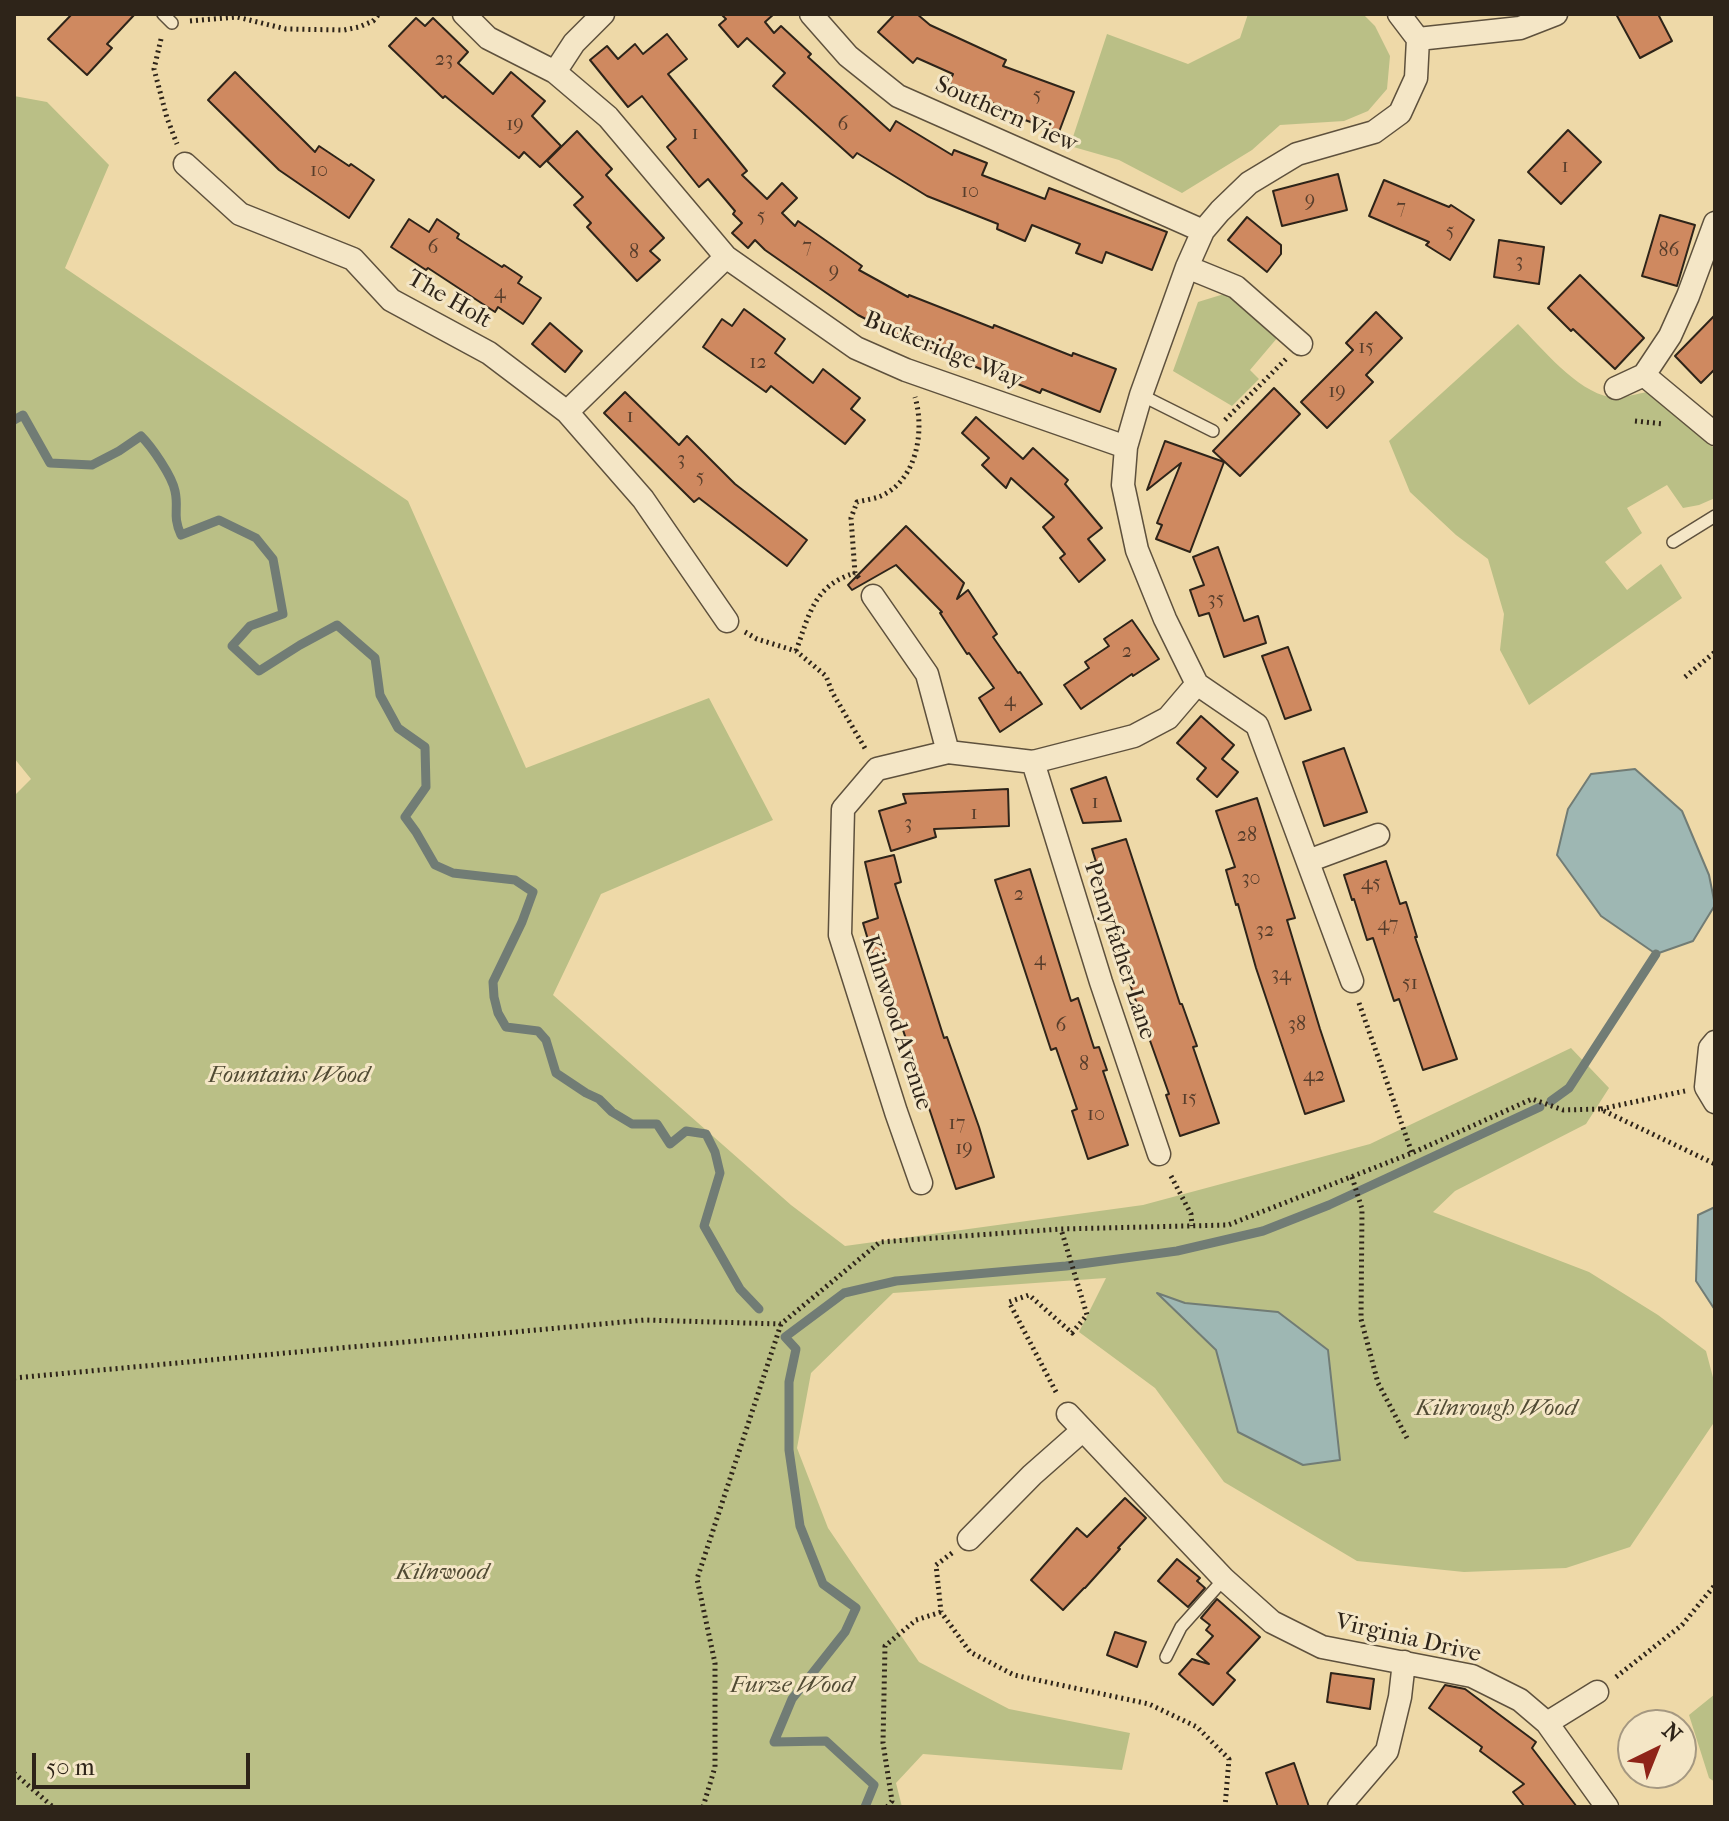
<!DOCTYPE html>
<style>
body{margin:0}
#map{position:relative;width:1729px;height:1821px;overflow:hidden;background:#eed9a8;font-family:"IM FELL French Canon",serif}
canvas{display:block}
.frame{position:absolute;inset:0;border:16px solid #2e2419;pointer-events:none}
.north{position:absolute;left:1617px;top:1709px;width:80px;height:80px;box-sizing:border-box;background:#f4e6c6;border:2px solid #a59881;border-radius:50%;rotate:43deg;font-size:22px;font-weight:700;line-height:32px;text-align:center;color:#2e2419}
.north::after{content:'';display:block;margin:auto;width:28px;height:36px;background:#8f2418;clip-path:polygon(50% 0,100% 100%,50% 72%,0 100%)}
.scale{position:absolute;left:32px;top:1753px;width:218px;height:36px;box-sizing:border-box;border:4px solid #2e2419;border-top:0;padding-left:10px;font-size:24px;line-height:28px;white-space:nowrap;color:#2e2419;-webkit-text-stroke:6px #f4e6c6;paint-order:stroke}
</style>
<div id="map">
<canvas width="1729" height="1821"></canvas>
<div class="frame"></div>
<div class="north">N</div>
<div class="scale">50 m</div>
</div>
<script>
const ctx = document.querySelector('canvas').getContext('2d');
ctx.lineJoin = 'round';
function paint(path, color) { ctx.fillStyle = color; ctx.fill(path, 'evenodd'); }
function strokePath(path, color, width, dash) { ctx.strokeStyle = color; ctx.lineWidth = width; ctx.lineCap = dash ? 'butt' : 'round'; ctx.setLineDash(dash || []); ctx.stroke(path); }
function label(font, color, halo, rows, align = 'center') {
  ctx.font = font + ' "IM FELL French Canon",serif'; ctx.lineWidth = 6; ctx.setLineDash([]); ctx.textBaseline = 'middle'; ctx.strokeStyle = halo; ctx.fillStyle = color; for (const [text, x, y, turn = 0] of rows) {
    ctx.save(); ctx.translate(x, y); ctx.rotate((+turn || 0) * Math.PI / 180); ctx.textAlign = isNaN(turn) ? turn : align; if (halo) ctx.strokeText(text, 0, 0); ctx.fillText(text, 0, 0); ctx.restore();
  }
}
const green = new Path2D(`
 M1248 14H1363L1375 26 1390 56 1387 89 1368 111 1344 121 1280 125 1252 150 1182 193 1119 160 1070 146 1107 34 1188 64 1240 38Z
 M14 96 47 102 109 165 65 268 408 501 526 768 709 698 773 820 601 894 553 995 791 1205 845 1246 1143 1205 1370 1144 1571 1048 1609 1088 1586 1124 1455 1191 1433 1212 1589 1272 1658 1315 1706 1351 1715 1385V1421L1630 1547 1566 1568 1464 1572 1357 1561 1224 1482 1155 1388 1079 1332 1106 1278 893 1293 811 1373 797 1448 828 1528 919 1662 1009 1709 1130 1733 1122 1770 923 1754 896 1783 902 1807H14V796L31 779 14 758ZM1159 1294 1185 1303 1278 1312 1239 1432 1216 1350Z
 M1224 294 1244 302 1278 337 1250 370 1259 379 1232 406 1173 371 1198 302Z
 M1518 324C1542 348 1576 391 1610 397 1621 399 1636 394 1647 392L1715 449V498L1699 505 1683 508 1667 485 1627 508 1642 533 1605 562 1627 590 1661 564 1682 598 1529 705 1500 650 1504 614 1488 559 1456 535 1410 492 1389 441Z
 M1715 1694V1782L1709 1778 1689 1715Z`);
const water = new Path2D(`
 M1635 769 1682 811 1709 875 1715 905 1693 941 1656 954 1601 916 1557 855 1568 809 1591 774Z
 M1715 1207V1310L1696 1281 1698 1215Z
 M1157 1293 1185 1303 1278 1312 1328 1350 1340 1460 1303 1465 1238 1432 1216 1350Z`);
const stream = new Path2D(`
 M14 420 23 415 50 463 92 465 119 451 141 436C152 447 172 476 175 491 179 509 172 515 181 535L219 520 256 538 273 559 283 614 250 626 232 646 259 671 300 645 337 625 375 658 380 695 398 728 425 747 426 787 405 817 416 832 435 865 453 873 515 880 533 892 522 922 493 982 494 997 498 1013 506 1027 538 1031 546 1040 556 1073 586 1093 599 1099 612 1112 632 1124H657L670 1144 686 1131 706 1134 715 1152 720 1173 704 1226 740 1289 759 1309
 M1551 1101 1569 1088 1656 954
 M865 1807 874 1785 826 1741 774 1742 792 1699 845 1632 856 1608 823 1584 800 1526 789 1450V1382L796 1349 785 1337 844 1293 896 1281 1066 1266 1177 1251 1263 1231 1329 1205 1540 1107`);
const building = new Path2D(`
 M72 14H135L107 44 112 48 87 75 48 39Z
 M721 14H774L765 22 774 33 781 26 811 54 808 57 890 131 896 121 952 155 954 150 987 163 982 175 1045 199 1049 188 1167 232 1152 270 1106 252 1102 263 1076 253 1080 244 1032 225 1025 241 997 229 998 224 927 196 857 153 853 158 773 86 785 73 747 38 738 47 719 25 726 19Z
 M895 14H917L930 25 1006 60 1003 66 1074 92 1059 132 1022 119V117L949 83 953 74 917 58 913 63 878 32Z
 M1616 14H1658L1672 41 1640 58Z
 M416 18 425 26 433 18 468 52 458 63 493 94 511 72 545 101 532 116 561 146 540 167 524 152 519 158 445 96 443 98 389 46Z
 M667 34 687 59 668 74 747 171 742 175 767 199 782 183 797 198 782 213 795 226 798 221 862 266 859 270 908 297 909 295 993 328 994 325 1072 356 1073 353 1116 369 1100 412 1042 389 1040 393 897 335 858 315 765 250 755 240 748 248 732 233 742 223 733 214 735 211 708 179 699 187 667 147 676 139 642 96 628 107 590 60 607 46 618 59 635 44 643 54Z
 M235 72 315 152 319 146 349 166 351 164 374 180 349 218 279 170 208 100Z
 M1568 130 1601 162 1561 204 1528 172Z
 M577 131 612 169 606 175 664 238 650 251 660 260 637 281 587 227 591 223 574 205 583 197 547 161Z
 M1338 174 1347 210 1282 226 1273 191Z
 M1384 180 1449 207 1451 205 1474 220 1450 260 1426 245 1429 242 1369 216Z
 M1660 215 1695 225 1677 286 1642 276Z
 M1247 217 1281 245V254L1267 272 1228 240Z
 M409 219 429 232 437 219 459 234 457 238 502 267 504 265 522 277 518 283 541 298 523 324 498 307 495 312 428 268 426 270 391 247Z
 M1499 240 1544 247 1539 284 1494 277Z
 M1580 275 1644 338 1615 369 1573 329 1571 331 1548 308Z
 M744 309 785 339 775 353 813 383 823 369 860 398 851 409 865 420 845 444 771 386 766 392 703 347 722 319 732 326Z
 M1376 312 1402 338 1366 375 1373 382 1327 428 1301 402 1353 350 1346 343Z
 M1715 315V369L1701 383 1675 356Z
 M550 323 582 351 565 372 532 344Z
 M1274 388 1300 414 1240 476 1213 451Z
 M625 392 679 445 687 436 735 484 807 540 787 566 699 498 694 502 604 413Z
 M976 417 1023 459 1033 448 1068 480 1065 484 1102 528 1088 539 1105 560 1079 582 1060 558 1065 554 1043 527 1054 517 1011 478 1006 488 982 465 989 458 962 433Z
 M1165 441 1224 462 1190 552 1156 539 1162 525 1157 523 1181 463 1147 490Z
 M906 526 964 583 957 599 968 590 997 634 993 637 1018 673 1020 672 1042 704 1000 732 979 698 994 688 969 653 967 654 940 613 942 612 896 565 852 590 848 585Z
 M1218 547 1244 621 1258 616 1266 643 1224 657 1209 613 1199 616 1190 590 1204 585 1193 557Z
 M1132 620 1159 659 1133 676 1132 674 1081 709 1064 685 1089 668 1085 662 1109 646 1104 639Z
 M1288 647 1311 710 1285 719 1262 656Z
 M1201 716 1234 745 1222 759 1238 772 1217 797 1197 779 1206 768 1177 743Z
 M1344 748 1367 812 1324 826 1303 762Z
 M1106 777 1121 821 1083 823 1071 789Z
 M1008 789 1009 826 934 829 936 837 891 851 879 811 906 803 903 794Z
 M1257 798 1295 918 1287 920 1320 1029 1344 1101 1305 1114 1256 968 1238 904 1236 905 1226 870 1235 867 1216 811Z
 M1126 839 1180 1004H1182L1197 1046 1193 1047 1219 1123 1180 1136 1166 1095 1169 1094 1132 990 1091 863 1096 862 1092 849Z
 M894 855 901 882 895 884 944 1038 947 1037 979 1127 994 1177 956 1189 897 1012 891 1014 883 990 863 923 878 918 865 862Z
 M1386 861 1400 904 1406 902 1417 937H1415L1457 1059 1423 1070 1399 999 1394 1001 1373 938 1367 940 1354 899 1352 900 1344 875Z
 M1030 869 1071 1001 1078 998 1094 1048 1099 1047 1107 1070 1103 1071 1128 1145 1088 1159 1072 1111 1077 1109 1056 1048 1051 1050 995 880Z
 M1125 1498 1146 1518 1118 1548 1120 1549 1085 1588H1084L1063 1610 1031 1580 1077 1528 1087 1537Z
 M1177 1559 1200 1578 1197 1581 1205 1588 1188 1607 1158 1581Z
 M1217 1599 1260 1637 1227 1673 1235 1680 1213 1705 1179 1674 1192 1659 1209 1664 1197 1654 1213 1636 1206 1630 1210 1625 1201 1618Z
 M1115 1632 1146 1642 1137 1667 1107 1655Z
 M1331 1673 1374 1679 1370 1709 1327 1702Z
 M1445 1685 1465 1689 1536 1742 1532 1748 1577 1807H1525L1513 1792 1524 1784 1480 1751 1482 1747 1429 1708Z
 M1294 1763 1309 1807H1278L1266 1773Z`);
const path = new Path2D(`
 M190 21 237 17 286 29 344 30 359 27 373 21 379 14
 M161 39 154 69 167 118 177 144
 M1225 420 1286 359
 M1635 421 1664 424
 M859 578 855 573 851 518 857 502C865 500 874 499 881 496 917 480 925 431 915 397
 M745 632 757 639 796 651 826 676 832 692 866 750
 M796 651C809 615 814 585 855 573
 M1685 677 1715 652
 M1359 1003 1412 1153
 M1601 1109 1685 1091
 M1171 1176 1191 1214 1192 1226
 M1352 1177 1362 1209 1361 1319 1378 1383 1407 1438
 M14 1378 645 1320 781 1324 880 1242 1061 1229 1228 1225 1412 1153 1532 1099 1563 1110 1600 1109 1715 1164
 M1056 1392 1009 1302 1029 1295 1072 1333 1087 1315 1061 1229
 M952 1553 936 1565 941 1612 970 1652 1014 1675 1149 1704 1197 1727 1229 1759 1225 1807
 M1616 1677 1682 1625 1715 1585
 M14 1773 53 1807
 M703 1807 715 1767V1663L697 1579 781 1324
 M887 1807 892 1801 883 1743 885 1646 916 1620 941 1612`);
const lane = new Path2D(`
 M163 14 172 23
 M1141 395 1213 431
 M1673 542 1715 516
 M1166 1657 1181 1627 1224 1579`);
const street = new Path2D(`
 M464 14 488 38 555 72 574 43 603 14
 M811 14 848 56 898 96 1203 231
 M1418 39 1520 28 1556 14
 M555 72 608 117 726 257 856 348 906 370 1126 447
 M185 164 240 214 353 259 391 300 489 353 567 412 643 499 727 621
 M1715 223 1688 296 1670 336 1644 375 1715 434
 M1187 267 1236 287 1301 344
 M1616 388 1644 375
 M567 412 726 257
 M873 596 927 674 948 752
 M1033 762 1101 982 1159 1154
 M1308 861 1378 835
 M1352 981 1257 725 1197 684 1165 619 1137 550 1123 485 1126 447 1141 395 1187 267 1203 231 1220 211 1249 183 1297 154 1374 132 1400 113 1416 78 1418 39 1399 14
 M1715 1042 1710 1048 1706 1087 1715 1102
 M921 1183 896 1112 840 935 843 809 877 769 948 752 1033 762 1134 736 1168 718 1197 684
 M1068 1414 1224 1579 1272 1622 1322 1647 1472 1676 1520 1700 1547 1723 1607 1807
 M969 1539 1032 1475 1083 1430
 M1547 1723 1597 1692
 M1339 1807 1387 1751 1400 1697 1404 1662`);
const numberNames = [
 ["23",444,60],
 ["5",1037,96],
 ["19",515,125],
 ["6",843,125],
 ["1",695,134],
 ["1",1565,167],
 ["10",319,171],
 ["10",970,192],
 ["9",1310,201],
 ["7",1401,208],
 ["5",761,217],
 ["5",1450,232],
 ["7",807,247],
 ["6",433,248],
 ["86",1669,251],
 ["8",634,253],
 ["3",1519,262],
 ["9",834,272],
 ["4",500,293],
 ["15",1366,348],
 ["12",758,363],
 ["19",1337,392],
 ["1",630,417],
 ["3",681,460],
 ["5",700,478],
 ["35",1216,600],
 ["2",1127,652],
 ["4",1010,701],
 ["1",1095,803],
 ["1",974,814],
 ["3",908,824],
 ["28",1247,836],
 ["30",1251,879],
 ["45",1371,884],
 ["2",1019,895],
 ["47",1388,925],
 ["32",1265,931],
 ["4",1040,960],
 ["34",1281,975],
 ["51",1410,984],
 ["38",1297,1025],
 ["6",1061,1026],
 ["8",1084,1065],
 ["42",1314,1076],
 ["15",1189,1099],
 ["10",1096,1115],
 ["17",957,1124],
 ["19",964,1149]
];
const streetNames = [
 ["Southern View",1006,115,24],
 ["The Holt",449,300,30],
 ["Buckeridge Way",943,351,22],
 ["Pennyfather Lane",1119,951,72],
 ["Kilnwood Avenue",896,1023,72],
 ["Virginia Drive",1408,1639,13]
];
const parkNames = [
 ["Fountains Wood",289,1076],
 ["Kilnrough Wood",1496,1409],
 ["Kilnwood",442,1573],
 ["Furze Wood",792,1686]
];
paint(green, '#babf86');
paint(water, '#9eb7b3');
strokePath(water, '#717c75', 2);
strokePath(stream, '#717c75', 9);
paint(building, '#cf8960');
strokePath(building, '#2e2419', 2);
strokePath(lane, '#5e513d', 14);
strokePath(street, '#5e513d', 25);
strokePath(path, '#2e2419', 5, [2, 4]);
strokePath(lane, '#f4e6c6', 11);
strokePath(street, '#f4e6c6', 22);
label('20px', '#563d2b', null, numberNames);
label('24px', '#2e2419', '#f4e6c6', streetNames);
label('italic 24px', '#514b34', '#f4e6c6', parkNames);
</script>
